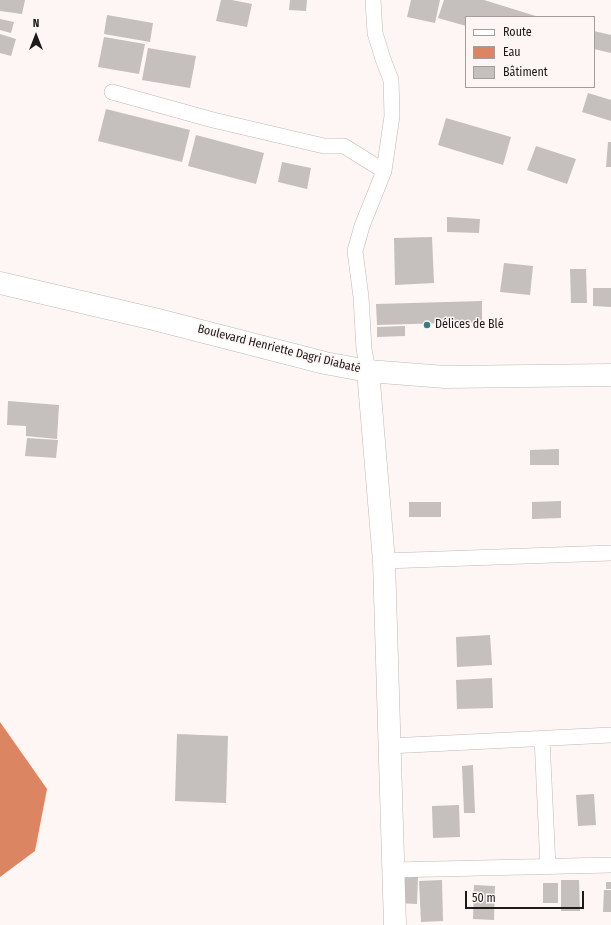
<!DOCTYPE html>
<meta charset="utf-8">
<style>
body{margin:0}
#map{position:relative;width:611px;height:925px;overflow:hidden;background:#fdf6f4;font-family:"Fira Sans Condensed",sans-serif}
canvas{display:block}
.legend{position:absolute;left:465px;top:16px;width:130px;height:72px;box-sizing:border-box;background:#fdf6f4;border:1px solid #a39e9d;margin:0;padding:5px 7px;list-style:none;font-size:12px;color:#1d1b1a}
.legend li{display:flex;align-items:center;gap:8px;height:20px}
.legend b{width:20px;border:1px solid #a39e9d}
.north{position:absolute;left:16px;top:16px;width:40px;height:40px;-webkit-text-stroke:3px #fdf6f4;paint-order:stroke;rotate:0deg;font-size:11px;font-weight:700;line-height:16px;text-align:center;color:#1d1b1a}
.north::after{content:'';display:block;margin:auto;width:14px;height:18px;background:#1d1b1a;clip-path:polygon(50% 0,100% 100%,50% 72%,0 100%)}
.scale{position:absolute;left:465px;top:891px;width:119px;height:18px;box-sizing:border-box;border:2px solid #1d1b1a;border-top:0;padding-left:5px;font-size:12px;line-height:14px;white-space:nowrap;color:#1d1b1a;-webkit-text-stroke:3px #fdf6f4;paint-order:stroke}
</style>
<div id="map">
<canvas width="611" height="925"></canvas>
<ul class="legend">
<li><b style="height:5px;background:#fff"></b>Route</li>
<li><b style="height:11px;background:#db8563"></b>Eau</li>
<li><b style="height:11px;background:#c5bfbd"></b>Bâtiment</li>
</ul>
<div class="north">N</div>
<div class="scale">50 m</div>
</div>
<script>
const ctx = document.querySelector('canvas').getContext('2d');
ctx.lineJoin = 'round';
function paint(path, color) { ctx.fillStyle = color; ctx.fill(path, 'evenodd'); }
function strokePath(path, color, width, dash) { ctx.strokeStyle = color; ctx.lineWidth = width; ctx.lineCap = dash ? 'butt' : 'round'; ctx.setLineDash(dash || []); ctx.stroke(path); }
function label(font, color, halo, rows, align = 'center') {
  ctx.font = font + ' "Fira Sans Condensed",sans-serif'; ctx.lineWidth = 3; ctx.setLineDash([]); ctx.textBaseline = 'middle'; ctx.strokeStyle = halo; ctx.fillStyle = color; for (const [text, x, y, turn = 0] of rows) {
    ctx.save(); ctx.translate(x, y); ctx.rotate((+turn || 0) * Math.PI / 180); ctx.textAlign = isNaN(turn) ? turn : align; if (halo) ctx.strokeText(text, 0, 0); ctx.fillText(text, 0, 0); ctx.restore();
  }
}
const water = new Path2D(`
 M0 722 47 789 35 851 0 877Z`);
const building = new Path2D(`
 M0 0H25L22 14 0 11Z
 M221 0H232L252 4 247 27 216 21Z
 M290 0H307L306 11 289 10Z
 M411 0H440L435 23 407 17Z
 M444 0H484L539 17H466V26L438 18Z
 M107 15 153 23 150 42 104 34Z
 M0 19 14 22 11 33 0 30Z
 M594 31 611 35V53L594 49Z
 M0 34 16 39 11 56 0 53Z
 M104 37 145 44 139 74 98 67Z
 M148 48 196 56 190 88 142 80Z
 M588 93 611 100V121L582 112Z
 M106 109 190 130 182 162 98 141Z
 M446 118 511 137 503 165 438 145Z
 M196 135 264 153 256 184 188 166Z
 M608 142H611V167H606Z
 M536 146 576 159 567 184 527 170Z
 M282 162 311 168 307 189 278 182Z
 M447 217 480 219 479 233 447 232Z
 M432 237 434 283 395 285 394 238Z
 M504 263 533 266 530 295 500 292Z
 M570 269H586L587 303H571Z
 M593 288H611V307L593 306Z
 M482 301V322L377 325 376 304Z
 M405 326V336L377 337V327Z
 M8 401 59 405 57 439 26 436V426L7 425Z
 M27 438 58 440 56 458 25 456Z
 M559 449V465H530V450Z
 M561 501V518L532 519V502Z
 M409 502H441V517H409Z
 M490 635 492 665 457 667 456 637Z
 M492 678 493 708 457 709 456 680Z
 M177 734 228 736 226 803 175 801Z
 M473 765 475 813H464L462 766Z
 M594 794 596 825 578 826 576 795Z
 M459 805 460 837 433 838 432 806Z
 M396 875 418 876 417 904 396 903Z
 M442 880 443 921 421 922 419 881Z
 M561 880H579L580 911H561Z
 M606 882H611V889H606Z
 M543 883H558V903H543Z
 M474 885 495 886 494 920 473 919Z
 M604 890H611V912H603Z`);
const street = new Path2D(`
 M112 92 213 120 324 146H344L384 171
 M368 371 364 349 361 297 355 251 362 226 384 171 392 116 391 80 383 59 375 33 373 0
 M384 561 611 553
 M542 738 548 867
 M389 746 611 735
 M393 870 611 865`);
const secondary = new Path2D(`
 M0 283 154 319 325 363 368 371 445 377 611 375
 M368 371 384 561 395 925`);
const markers = [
 [427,325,4,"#367e7c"]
];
const poiNames = [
 ["Délices de Blé",435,325]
];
const streetNames = [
 ["Boulevard Henriette Dagri Diabaté",279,349,14]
];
paint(water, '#db8563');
paint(building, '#c5bfbd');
strokePath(street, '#beb8b6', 16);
strokePath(secondary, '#beb8b6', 23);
strokePath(street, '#fff', 15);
strokePath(secondary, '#fff', 22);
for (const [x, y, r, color] of markers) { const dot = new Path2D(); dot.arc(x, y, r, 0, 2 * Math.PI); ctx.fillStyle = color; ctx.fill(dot); strokePath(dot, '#fdf6f4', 1.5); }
label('12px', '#1d1b1a', '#fdf6f4', poiNames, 'left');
label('12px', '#1d1b1a', '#fdf6f4', streetNames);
</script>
